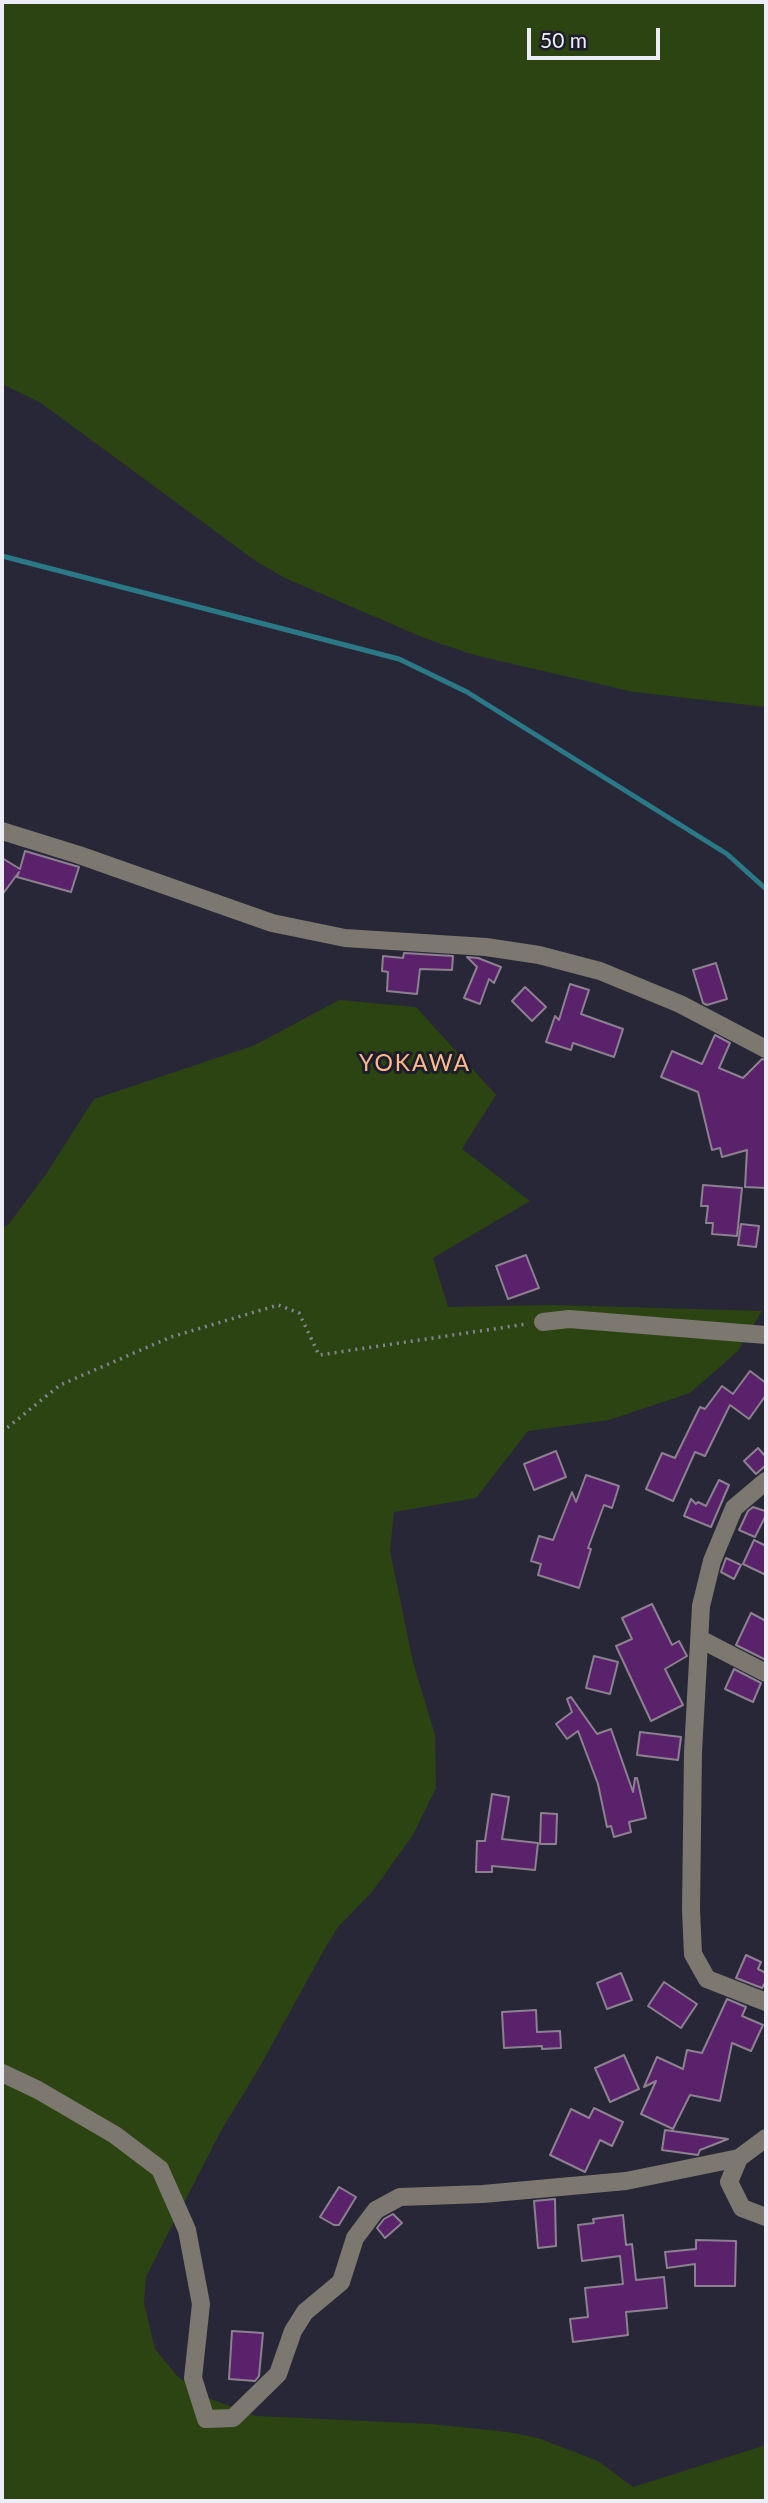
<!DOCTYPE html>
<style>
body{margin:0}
#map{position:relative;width:768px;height:2503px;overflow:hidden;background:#272737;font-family:Lato,sans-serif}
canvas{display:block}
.frame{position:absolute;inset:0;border:4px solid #ededf8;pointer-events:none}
.scale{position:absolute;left:527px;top:28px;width:133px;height:32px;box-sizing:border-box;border:4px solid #ededf8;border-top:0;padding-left:9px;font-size:21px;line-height:24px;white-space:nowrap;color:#ededf8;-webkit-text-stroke:5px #1d1d2c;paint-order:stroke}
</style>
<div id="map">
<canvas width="768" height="2503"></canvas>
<div class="frame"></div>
<div class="scale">50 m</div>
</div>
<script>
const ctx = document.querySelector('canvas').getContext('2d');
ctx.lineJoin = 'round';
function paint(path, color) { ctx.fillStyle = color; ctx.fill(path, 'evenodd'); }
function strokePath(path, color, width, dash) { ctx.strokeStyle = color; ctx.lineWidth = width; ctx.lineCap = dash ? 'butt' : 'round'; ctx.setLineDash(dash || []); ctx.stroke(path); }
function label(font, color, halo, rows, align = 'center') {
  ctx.font = font + ' Lato,sans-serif'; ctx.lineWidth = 6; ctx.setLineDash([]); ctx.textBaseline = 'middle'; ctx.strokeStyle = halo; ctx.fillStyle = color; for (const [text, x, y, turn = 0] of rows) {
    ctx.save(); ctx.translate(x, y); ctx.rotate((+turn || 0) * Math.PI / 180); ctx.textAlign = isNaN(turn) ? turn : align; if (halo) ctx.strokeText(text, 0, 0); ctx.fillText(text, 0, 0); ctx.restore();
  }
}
const green = new Path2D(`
 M2 2H766V707L634 692 474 655 424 638 285 578 257 562 41 403 2 384Z
 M339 1000 416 1007 496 1095 462 1149 530 1201 433 1258 448 1307 554 1305 762 1311 738 1351 690 1393 609 1420 528 1431 476 1498 394 1512 390 1551 413 1662 435 1735 436 1788 413 1835 372 1892 338 1927 324 1950 258 2070 222 2129 161 2247 146 2277 144 2303 155 2349 178 2377 208 2398 256 2416 431 2424 508 2432 538 2438 598 2461 633 2487 766 2445V2501H2V1228L8 1225 46 1174 94 1099 255 1045Z`);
const stream = new Path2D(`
 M2 556 399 659 467 692 727 854 766 889`);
const building = new Path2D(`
 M25 851 79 867 71 892 17 877 19 872 2 895V858L20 869Z
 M404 953 453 956 452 970 420 969 417 994 387 991 388 972 382 971 383 956 403 958Z
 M467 957 478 958 501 967 494 983 489 979 480 1004 464 998 477 967Z
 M716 963 727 999 707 1005 703 1003 693 970Z
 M570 984 589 990 581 1014 623 1029 614 1057 573 1043 571 1050 546 1042 555 1016 559 1020Z
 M525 987 546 1007 532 1021 512 1001Z
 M715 1035 730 1043 719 1068 743 1078 762 1059 766 1060V1188L745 1187 747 1150 722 1157 720 1148 712 1150 698 1092 661 1077 672 1051 702 1064Z
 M703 1185 742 1188 737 1236 712 1234 713 1223H706L708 1206H701Z
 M741 1224 759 1226 756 1247 738 1245Z
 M526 1255 539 1288 508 1299 496 1266Z
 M750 1371 766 1383V1395L749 1419 730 1405 705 1456 695 1452 673 1501 646 1489 662 1453 675 1458 700 1407 705 1409 722 1386 733 1394Z
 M758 1448 766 1457V1465L756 1474 744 1461Z
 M556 1451 566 1477 534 1490 524 1464Z
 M586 1475 619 1486 612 1508 604 1505 588 1548 591 1549 579 1588 538 1575 541 1564 531 1561 539 1536 553 1540 572 1492 576 1502Z
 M719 1480 729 1485 711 1527 684 1516 691 1499 696 1504 698 1502 706 1506Z
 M753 1507 765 1511V1517L755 1537 739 1530 748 1511Z
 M754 1540 766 1546V1575L743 1564Z
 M726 1558 741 1565 734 1579 721 1572Z
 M652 1604 672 1645 679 1641 687 1656 665 1669 683 1705 651 1721 616 1646 632 1639 622 1618Z
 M751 1613 766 1621V1660L736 1645Z
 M594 1656 618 1662 610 1694 586 1688Z
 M734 1669 761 1683 753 1702 725 1689Z
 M571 1697 597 1734 611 1729 633 1792 635 1778H637L646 1818 629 1822 631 1832 614 1837 611 1826 607 1827 598 1784 578 1731 567 1739 556 1724 572 1712 567 1699Z
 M640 1732 681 1737 678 1760 637 1755Z
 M492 1794 509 1797 502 1839 538 1843 535 1870 492 1866V1872H476L477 1841H485Z
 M541 1813 557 1814 556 1844H540Z
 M746 1955 761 1962 758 1969 766 1973V1981L762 1988 736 1978Z
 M621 1973 632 2000 607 2009 597 1983Z
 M664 1982 697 2004 681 2028 648 2006Z
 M727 1999 746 2007 742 2016 763 2025 751 2051 732 2043 720 2101 690 2095 673 2129 641 2114 656 2081 644 2087 657 2057 683 2069 687 2050 702 2053Z
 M536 2010 537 2032 560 2031 561 2048 542 2049V2046L504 2048 502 2012Z
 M624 2055 639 2089 610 2102 595 2068Z
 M594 2108 623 2122 612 2146 600 2140 585 2172 550 2155 571 2109 589 2118Z
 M665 2130 728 2139 700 2150 698 2155 662 2150Z
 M339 2187 356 2197 339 2225H334L320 2217Z
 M555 2199 556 2246 538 2248 534 2201Z
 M393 2214 402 2223 385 2238 377 2228 384 2219Z
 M623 2215 626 2245 632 2244 636 2280 664 2277 667 2308 626 2312 628 2335 573 2342 570 2319 588 2317 585 2288 623 2284 620 2256 582 2261 578 2225 594 2223 593 2219Z
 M696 2240 736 2241 735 2286H695V2264L667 2268 665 2252 696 2249Z
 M232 2331 263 2333 259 2376 255 2381 229 2379Z`);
const path = new Path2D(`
 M2 1432 60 1385 171 1337 278 1305 299 1313 319 1355 527 1324`);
const minor = new Path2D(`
 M2 831 79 855 272 923 345 938 486 947 539 955 600 971 680 1004 766 1049
 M543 1322 569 1319 766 1335
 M766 1481 734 1508 712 1561 701 1606 693 1752 691 1910 693 1954 707 1979 766 2002
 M700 1639 766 1673
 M2 2073 38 2090 115 2135 160 2169 187 2230 201 2304 193 2378 206 2419 233 2418 278 2374 293 2331 305 2312 341 2282 355 2238 376 2210 400 2197 483 2194 626 2181 739 2158 766 2138
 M739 2158 729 2182 742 2208 766 2217`);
const neighbourhoodNames = [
 ["YOKAWA",415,1064]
];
paint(green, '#2c4412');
strokePath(stream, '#2b7987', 5);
paint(building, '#5a226a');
strokePath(building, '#8d8091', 2);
strokePath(path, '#848492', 3.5, [2, 5]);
strokePath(minor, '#7c776f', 18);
ctx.letterSpacing = '2px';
label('23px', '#fdb88b', '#1d1d2c', neighbourhoodNames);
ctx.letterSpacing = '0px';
</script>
